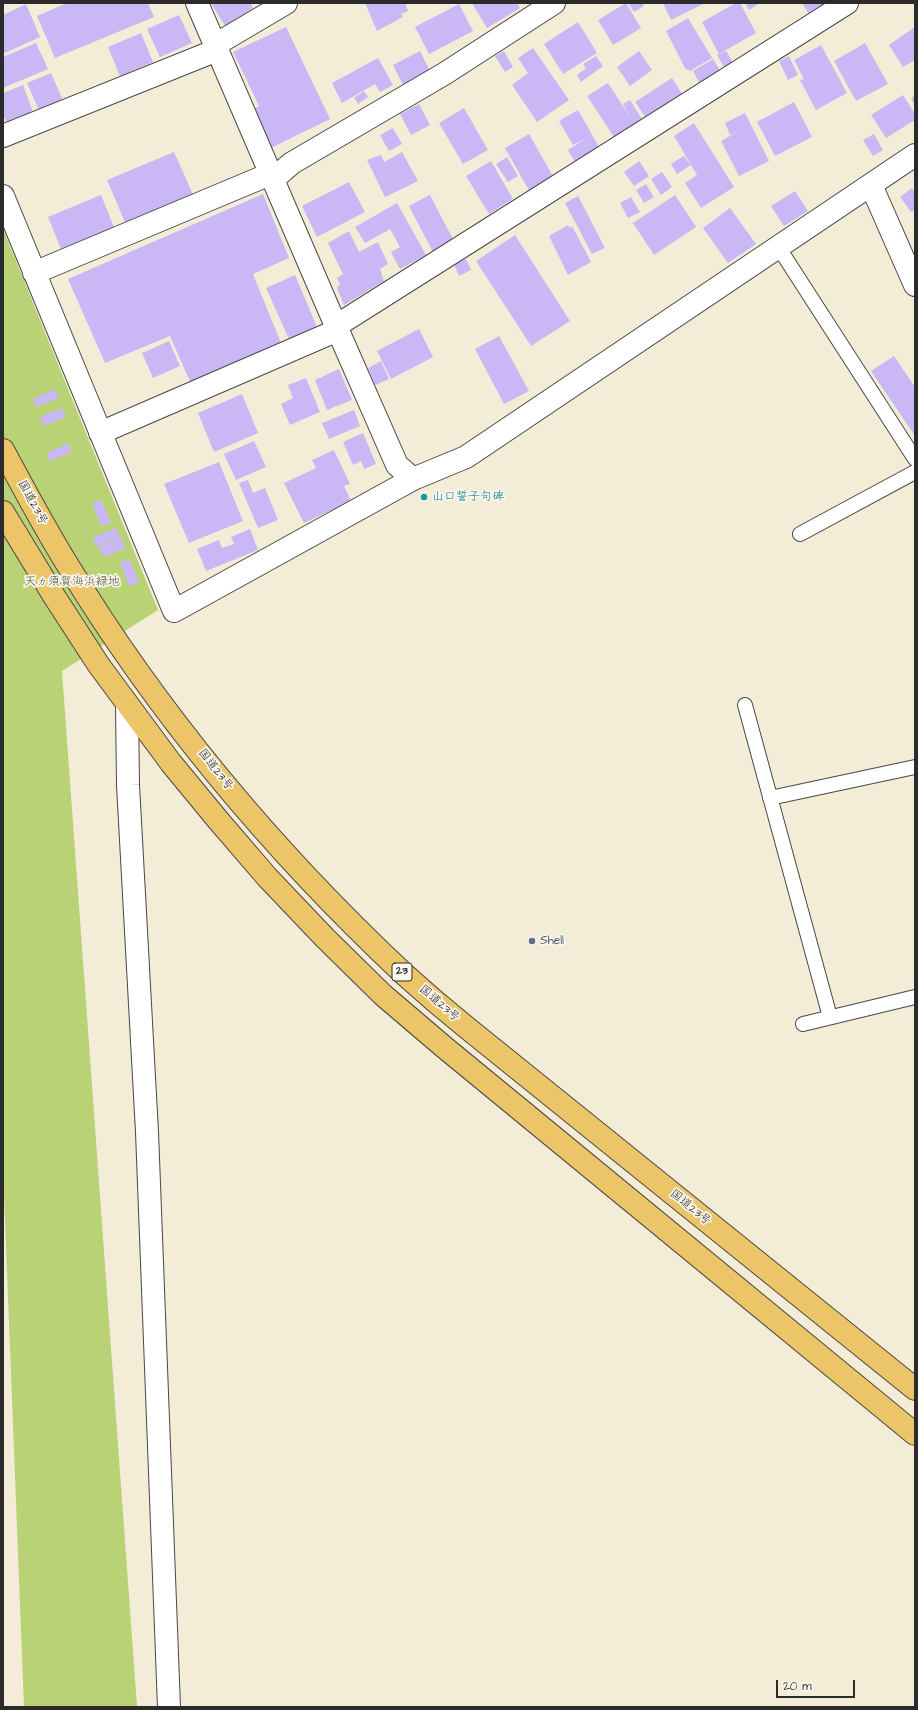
<!DOCTYPE html>
<meta charset="utf-8">
<style>
body{margin:0}
#map{position:relative;width:918px;height:1710px;overflow:hidden;background:#f3ecd6;font-family:"Architects Daughter",sans-serif}
canvas{display:block}
.frame{position:absolute;inset:0;border:4px solid #2b2b2b;pointer-events:none}
.scale{position:absolute;left:776px;top:1680px;width:79px;height:18px;box-sizing:border-box;border:2px solid #2b2b2b;border-top:0;padding-left:5px;font-size:12px;line-height:14px;white-space:nowrap;color:#2b2b2b;-webkit-text-stroke:3px #fbf7ec;paint-order:stroke}
</style>
<div id="map">
<canvas width="918" height="1710"></canvas>
<div class="frame"></div>
<div class="scale">20 m</div>
</div>
<script>
const ctx = document.querySelector('canvas').getContext('2d');
ctx.lineJoin = 'round';
function paint(path, color) { ctx.fillStyle = color; ctx.fill(path, 'evenodd'); }
function strokePath(path, color, width, dash) { ctx.strokeStyle = color; ctx.lineWidth = width; ctx.lineCap = dash ? 'butt' : 'round'; ctx.setLineDash(dash || []); ctx.stroke(path); }
function label(font, color, halo, rows, align = 'center') {
  ctx.font = font + ' "Architects Daughter","Klee One",sans-serif'; ctx.lineWidth = 3.5; ctx.setLineDash([]); ctx.textBaseline = 'middle'; ctx.strokeStyle = halo; ctx.fillStyle = color; for (const [text, x, y, turn = 0] of rows) {
    ctx.save(); ctx.translate(x, y); ctx.rotate((+turn || 0) * Math.PI / 180); ctx.textAlign = isNaN(turn) ? turn : align; if (halo) ctx.strokeText(text, 0, 0); ctx.fillText(text, 0, 0); ctx.restore();
  }
}
const green = new Path2D(`
 M3 229 158 610 62 671 137 1707H24L3 1169Z`);
const building = new Path2D(`
 M67 3H148L154 17 55 58 37 16Z
 M211 3H250L253 8 225 26Z
 M365 3H405L408 11 401 14 403 17 377 31Z
 M472 3H517L520 8 487 28Z
 M626 3 641 28 613 45 598 20Z
 M628 3H642L644 6 634 12Z
 M663 3H705L671 20Z
 M736 3H740L756 33 719 54 702 22Z
 M745 3H760L749 10Z
 M802 3H837L812 19Z
 M26 4 40 37 5 53 3 49V15Z
 M459 4 473 31 429 54 415 27Z
 M179 15 192 43 160 57 147 29Z
 M688 18 712 58 690 71 688 69 686 70 666 31Z
 M578 22 597 53 563 74 544 44Z
 M286 27 330 119 271 148 252 110 259 106 233 52Z
 M915 27V60L903 67 889 45Z
 M141 33 153 62 120 76 108 47Z
 M36 43 48 69 3 88V57Z
 M865 43 888 84 856 101 834 61Z
 M821 45 847 93 816 110 800 80 804 79 794 60Z
 M533 48 569 100 537 122 512 85 528 73 518 58Z
 M420 51 431 73 404 87 393 65Z
 M504 51 513 67 505 72 495 56Z
 M639 51 652 70 630 86 617 67Z
 M726 51 734 64 725 69 717 55Z
 M596 56 603 66 581 82 577 75 586 68 583 64Z
 M789 56 798 75 788 80 779 61Z
 M378 58 393 85 380 92 375 84 342 103 332 83Z
 M713 59 721 72 700 84 693 71Z
 M51 73 64 103 40 113 27 83Z
 M672 78 684 97 648 121 635 102Z
 M608 83 631 118 623 104 630 100 644 122 614 137 587 96Z
 M23 85 34 115 8 126 3 114V93Z
 M364 91 368 97 358 104 354 98Z
 M903 95 915 114V120L886 138 871 115Z
 M915 96V106L911 98Z
 M794 102 812 137 775 156 757 122Z
 M419 104 430 125 411 135 400 114Z
 M464 108 488 150 463 164 439 123Z
 M578 110 599 147 575 162 568 150 585 139 573 145 559 121Z
 M745 113 769 161 739 176 721 141 739 131 730 135 725 123Z
 M694 123 734 187 701 208 685 183 697 175 674 136Z
 M393 128 402 144 389 151 380 135Z
 M529 134 555 180 531 194 505 148Z
 M874 134 883 150 873 156 863 140Z
 M174 152 195 199 127 227 107 180Z
 M402 152 418 181 385 197 367 160 381 155 384 162Z
 M684 156 691 165 677 174 671 164Z
 M507 157 518 176 508 182 496 164Z
 M491 161 513 199 489 214 466 176Z
 M639 161 649 176 634 186 624 172Z
 M662 172 672 187 661 195 651 179Z
 M349 182 365 212 317 237 302 206Z
 M646 184 654 197 644 203 636 190Z
 M912 188 915 193V210L911 212 900 197Z
 M795 191 808 211 784 226 771 206Z
 M263 194 289 258 253 274 281 343 191 384 170 336 105 363 68 279Z
 M101 195 114 227 61 249 48 217Z
 M430 195 455 243 434 254 409 206Z
 M675 195 696 227 654 255 633 223Z
 M578 196 605 248 592 254 565 203Z
 M631 197 640 212 628 218 620 203Z
 M397 203 426 255 400 269 391 252 400 247 390 229 365 243 355 227Z
 M730 208 756 244 728 263 703 228Z
 M568 225 570 228 572 226 591 262 568 275 549 236Z
 M349 231 359 252 378 242 388 264 380 269 384 281 344 305 337 288 340 284 337 278 343 274 328 243Z
 M515 235 570 321 531 346 476 261Z
 M466 259 471 270 459 276 454 264Z
 M295 275 317 327 289 339 266 288Z
 M419 329 433 357 391 379 377 351Z
 M499 336 529 391 504 404 475 349Z
 M169 341 180 366 153 378 142 353Z
 M894 356 915 387V436L871 371Z
 M381 361 389 379 375 385 368 368Z
 M339 369 352 400 327 410 315 380Z
 M306 378 320 412 290 425 281 404 293 398 288 385Z
 M55 389 59 398 36 407 33 399Z
 M242 394 258 433 214 452 198 413Z
 M62 408 66 417 44 426 40 417Z
 M354 410 360 426 329 439 322 423Z
 M363 433 376 464 364 469 361 461 353 465 343 442Z
 M254 441 266 467 236 480 224 454Z
 M68 443 72 452 50 461 47 453Z
 M334 450 350 484 344 486 351 501 304 523 284 483 316 468 312 460Z
 M219 462 243 521 189 543 164 484Z
 M248 480 253 493 265 488 278 520 258 528 239 483Z
 M101 500 111 522 101 526 92 503Z
 M116 528 120 538 96 547 93 537Z
 M250 529 258 550 206 571 197 549 219 540 222 548 234 544 231 537Z
 M121 538 126 548 103 557 99 547Z
 M129 559 139 582 129 586 120 563Z`);
const lane = new Path2D(`
 M779 248 915 459
 M800 534 915 472
 M745 705 830 1017
 M770 798 915 767
 M803 1024 915 997`);
const street = new Path2D(`
 M197 3 336 326 397 465 413 479
 M215 45 286 3
 M3 136 217 50
 M272 180 292 163 444 74 554 3
 M871 185 915 285
 M3 196 174 611 413 479 466 457 915 155
 M34 273 270 174
 M336 326 847 3
 M100 433 338 330
 M127 705 128 785 147 1132 169 1707`);
const highway = new Path2D(`
 M3 450C24 489 44 527 67 564 159 715 275 853 404 974 424 992 445 1010 466 1027L915 1389
 M3 512 54 596 98 664 171 763 218 820 267 877 325 938 383 995 444 1047 915 1434`);
const markers = [
 [424,497,4,"#0f9aa8"],
 [532,941,4,"#5c6f8a"]
];
const shields = [
 [402,972,20]
];
const shieldNames = [
 ["23",402,972]
];
const cultureNames = [
 ["山口誓子句碑",432,497]
];
const streetNames = [
 ["国道23号",32,503,61],
 ["国道23号",215,770,52],
 ["国道23号",439,1004,41],
 ["国道23号",690,1208,39]
];
const parkNames = [
 ["天ヵ須賀海浜緑地",72,582]
];
const serviceNames = [
 ["Shell",540,941]
];
paint(green, '#bad276');
paint(building, '#cab8f6');
strokePath(lane, '#494845', 16);
strokePath(street, '#494845', 24);
strokePath(highway, '#494845', 24);
strokePath(lane, '#fff', 14);
strokePath(street, '#fff', 22);
strokePath(highway, '#edc569', 22);
for (const [x, y, r, color] of markers) { const dot = new Path2D(); dot.arc(x, y, r, 0, 2 * Math.PI); ctx.fillStyle = color; ctx.fill(dot); strokePath(dot, '#fbf7ec', 1.5); }
for (const [x, y, w] of shields) { const box = new Path2D(); box.roundRect(x - w / 2, y - 9, w, 18, 3); ctx.fillStyle = '#fbf7ec'; ctx.fill(box); strokePath(box, '#2b2b2b', 1); }
label('bold 11px', '#2b2b2b', null, shieldNames);
label('12px', '#0d838f', '#fbf7ec', cultureNames, 'left');
label('12px', '#2b2b2b', '#fbf7ec', streetNames);
label('12px', '#4f553e', '#fbf7ec', parkNames);
label('12px', '#4e5e75', '#fbf7ec', serviceNames, 'left');
</script>
